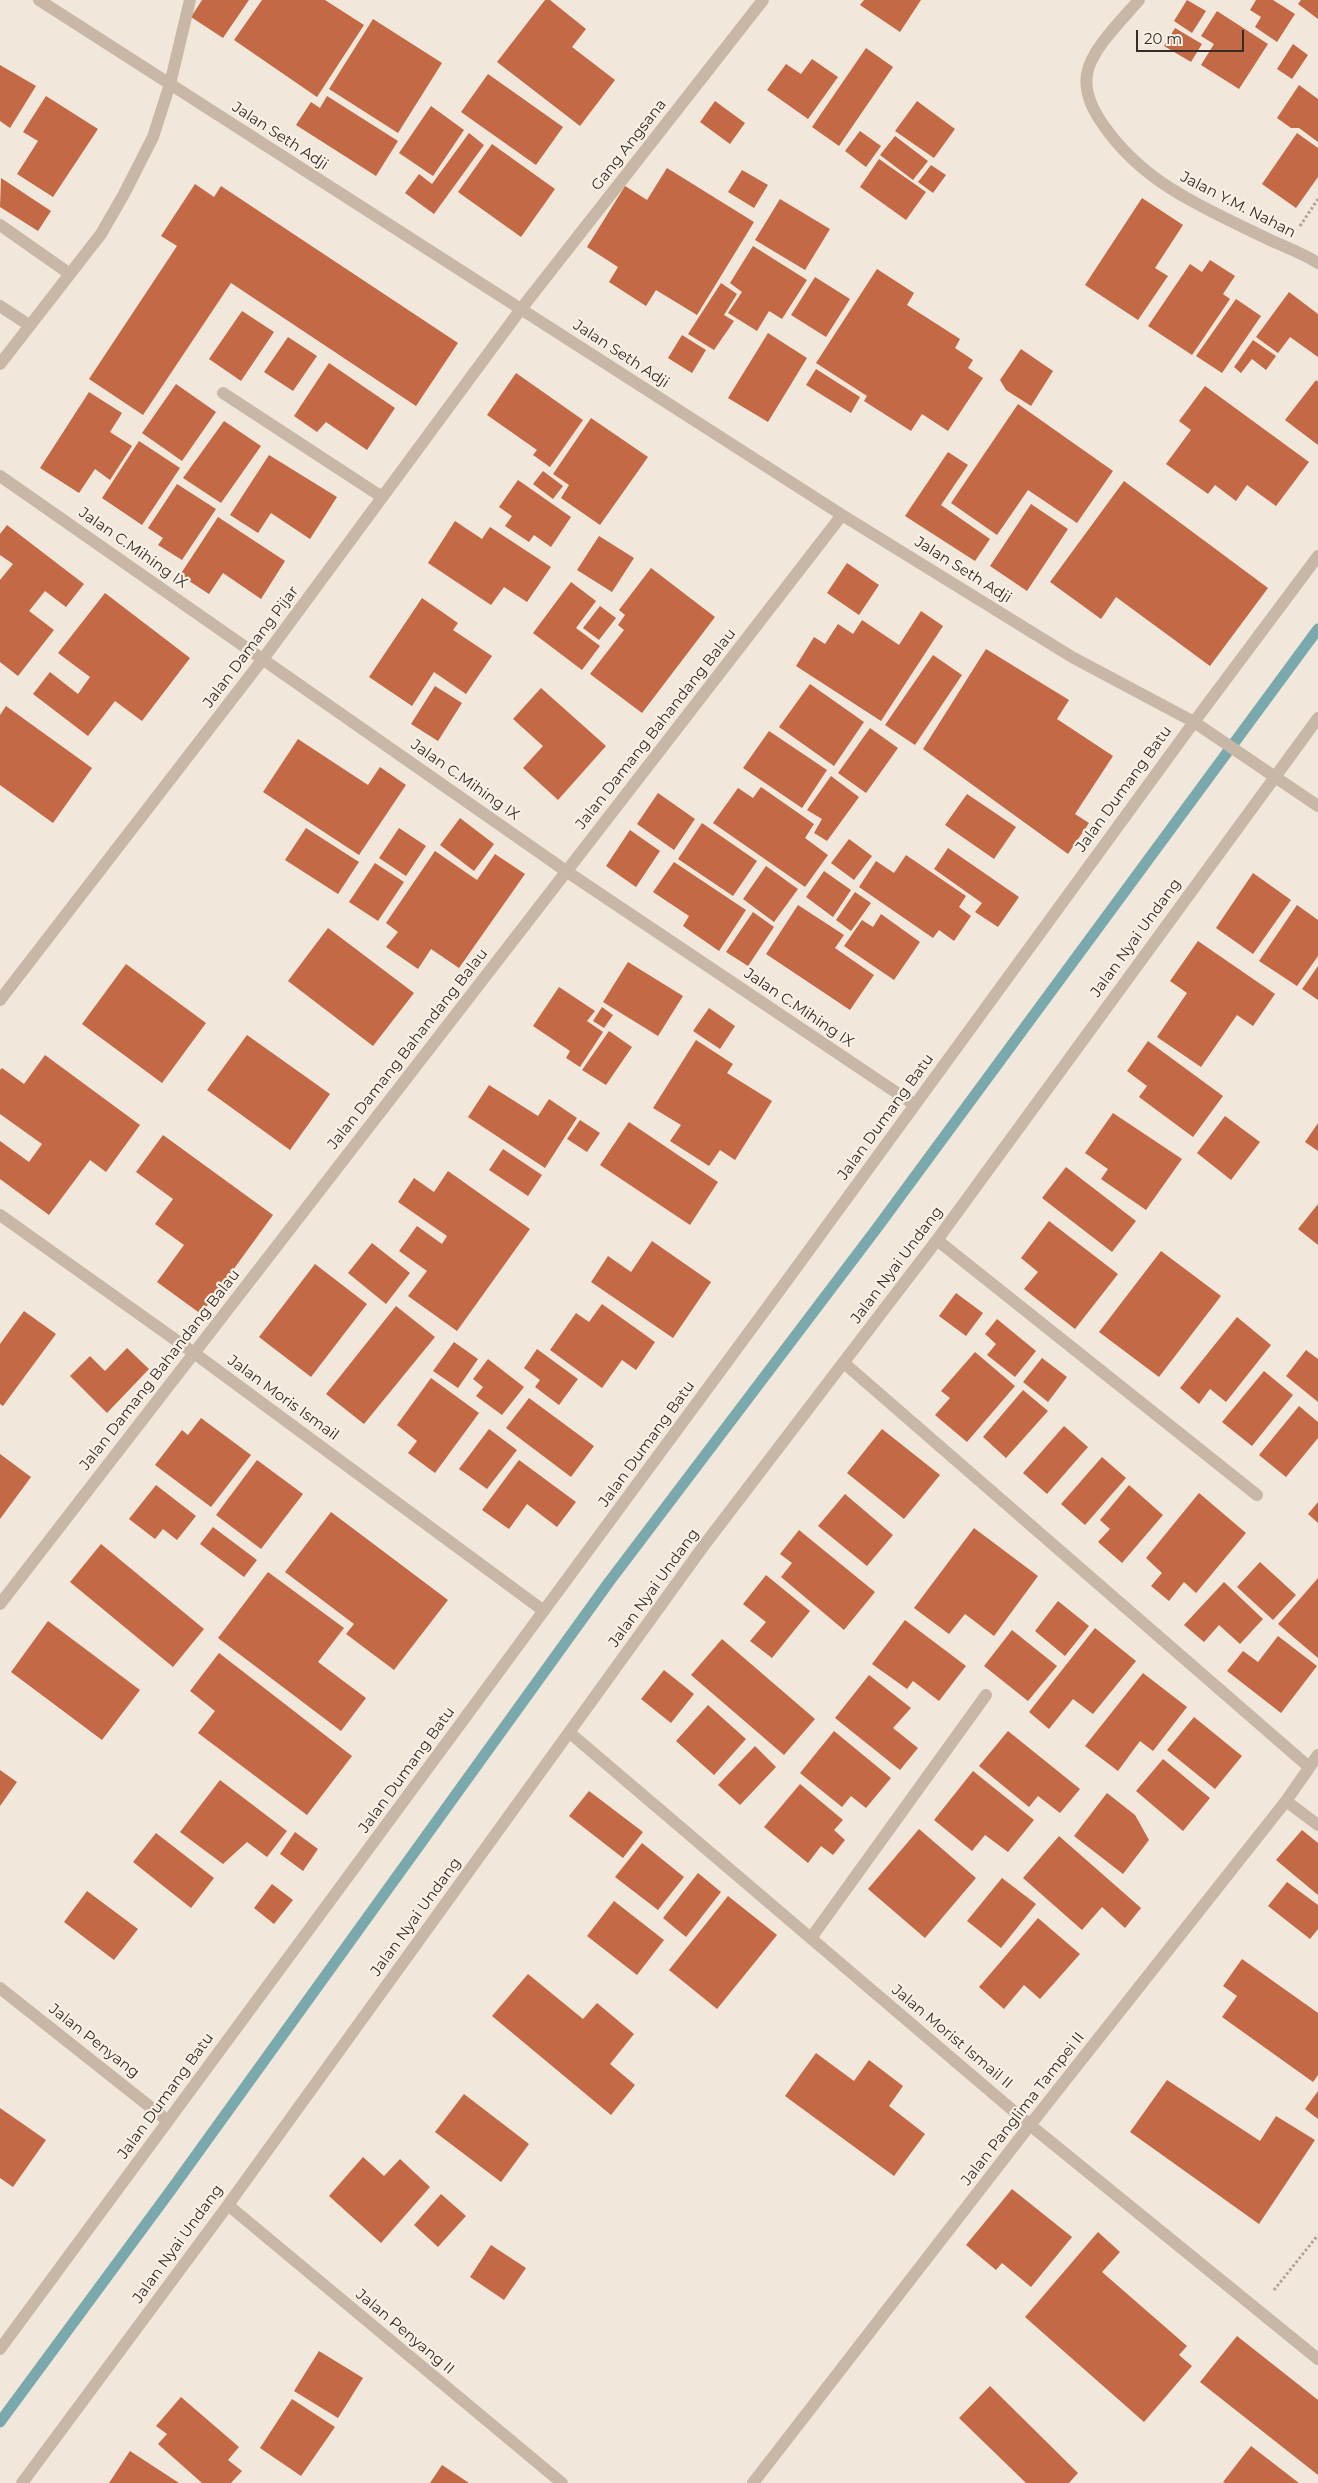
<!DOCTYPE html>
<style>
body{margin:0}
#map{position:relative;width:1318px;height:2483px;overflow:hidden;background:#f1e7da;font-family:Montserrat,sans-serif}
canvas{display:block}
.scale{position:absolute;left:1136px;top:30px;width:108px;height:22px;box-sizing:border-box;border:2px solid #352c27;border-top:0;padding-left:6px;font-size:15px;line-height:18px;white-space:nowrap;color:#352c27;-webkit-text-stroke:4px #f9f1e6;paint-order:stroke}
</style>
<div id="map">
<canvas width="1318" height="2483"></canvas>
<div class="scale">20 m</div>
</div>
<script>
const ctx = document.querySelector('canvas').getContext('2d');
ctx.lineJoin = 'round';
function strokePath(path, color, width, dash) { ctx.strokeStyle = color; ctx.lineWidth = width; ctx.lineCap = dash ? 'butt' : 'round'; ctx.setLineDash(dash || []); ctx.stroke(path); }
function paint(path, color) { ctx.fillStyle = color; ctx.fill(path, 'evenodd'); }
function label(font, color, halo, rows, align = 'center') {
  ctx.font = font + ' Montserrat,sans-serif'; ctx.lineWidth = 4.5; ctx.setLineDash([]); ctx.textBaseline = 'middle'; ctx.strokeStyle = halo; ctx.fillStyle = color; for (const [text, x, y, turn = 0] of rows) {
    ctx.save(); ctx.translate(x, y); ctx.rotate((+turn || 0) * Math.PI / 180); ctx.textAlign = isNaN(turn) ? turn : align; if (halo) ctx.strokeText(text, 0, 0); ctx.fillText(text, 0, 0); ctx.restore();
  }
}
const stream = new Path2D(`
 M0 2422 171 2190 609 1582 877 1228 1318 629`);
const building = new Path2D(`
 M202 0H249L223 38 191 17Z
 M262 0H325L364 25 317 97 234 40Z
 M545 0H550L586 29 572 47 615 80 580 126 497 62Z
 M864 0H921L900 32 860 5Z
 M1187 0 1206 11 1192 33 1174 21Z
 M1256 0H1273L1295 14 1277 42 1255 27 1261 17 1250 10Z
 M1301 0H1318V19L1298 4Z
 M1217 11 1268 44 1239 89 1201 65 1214 44 1201 36Z
 M373 19 442 63 398 133 329 89Z
 M1175 28 1202 44 1191 62 1164 46Z
 M1293 44 1308 55 1292 79 1277 69Z
 M866 48 893 67 839 146 812 127Z
 M812 59 838 77 808 119 767 90 786 64 801 74Z
 M0 65 36 86 10 128 0 121Z
 M488 74 563 127 536 165 461 112Z
 M1299 85 1318 99V142L1299 128H1291L1277 118Z
 M46 96 98 129 53 197 17 174 38 141 23 132Z
 M327 96 398 141 376 176 296 125 311 102 320 108Z
 M715 101 745 123 730 144 700 122Z
 M917 101 955 129 934 158 895 131Z
 M431 106 464 130 433 176 399 153Z
 M860 131 881 146 866 167 845 151Z
 M469 133 484 145 434 214 405 193 419 174 432 184Z
 M1297 133 1318 148V177L1296 208 1262 184Z
 M895 136 928 161 913 180 880 155Z
 M492 144 555 189 521 237 458 192Z
 M879 159 926 192 906 220 860 187Z
 M931 165 946 175 933 193 918 182Z
 M667 168 754 222 697 315 656 290 646 306 609 282 618 267 587 247 625 186 647 200Z
 M742 170 768 185 754 208 728 192Z
 M1 178 51 211 38 231 0 207Z
 M195 184 214 197 221 186 458 343 416 406 231 283 143 415 89 379 177 246 161 236Z
 M1142 198 1183 225 1155 268 1168 276 1138 320 1085 285Z
 M780 199 830 229 805 270 755 240Z
 M753 246 807 280 782 319 769 311 757 331 728 313 742 292 730 283Z
 M1210 260 1235 276 1223 294 1230 299 1192 355 1148 326 1190 264 1202 272Z
 M877 269 914 293 907 305 960 339 955 348 973 360 968 368 983 378 948 431 922 414 911 431 864 401 867 396 816 363Z
 M815 277 850 299 826 337 791 315Z
 M721 283 737 294 724 315 734 321 714 350 688 334Z
 M1289 292 1318 314V357L1290 337 1278 353 1256 337Z
 M1236 299 1261 316 1222 373 1196 356Z
 M242 311 274 332 241 381 209 359Z
 M768 333 807 358 768 422 728 398Z
 M682 335 706 350 692 373 668 358Z
 M288 337 317 356 293 391 264 372Z
 M1253 340 1276 356 1266 370 1252 359 1241 373 1234 367Z
 M1021 349 1053 371 1031 406 1006 390 1000 380Z
 M329 363 395 408 367 450 326 422 317 432 294 416Z
 M816 369 860 397 851 413 806 385Z
 M516 373 583 420 550 467 533 455 537 450 487 415Z
 M1316 380 1318 382V445L1285 420Z
 M176 384 216 412 182 461 142 433Z
 M1205 386 1309 462 1276 506 1247 485 1236 501 1215 485 1208 494 1166 464 1191 430 1179 421Z
 M89 392 122 413 110 432 132 446 110 480 95 469 79 493 40 468Z
 M1018 404 1113 471 1077 523 1028 490 997 535 951 503Z
 M591 418 648 457 600 525 561 498 569 485 553 474Z
 M224 421 261 446 221 503 183 478Z
 M139 441 180 468 142 525 102 498Z
 M948 452 968 465 941 505 990 539 975 561 905 516Z
 M269 455 337 497 310 539 271 513 258 533 230 515Z
 M543 471 563 486 553 499 533 484Z
 M518 480 571 517 551 547 534 535 529 542 505 526 512 516 499 507Z
 M1124 481 1268 588 1210 666 1116 597 1101 619 1050 582Z
 M177 484 216 509 182 560 158 545 163 538 148 528Z
 M1031 504 1068 529 1027 591 990 566Z
 M218 517 285 561 261 599 223 573 209 594 180 575Z
 M455 521 482 539 490 527 551 567 527 602 504 587 491 605 428 563Z
 M7 525 84 584 66 607 45 591 29 611 54 630 18 676 0 662V580L13 564 0 555V534Z
 M599 536 634 558 612 592 577 570Z
 M847 563 879 585 859 615 827 593Z
 M651 568 715 617 642 713 590 674 624 630 618 625 625 615 619 610Z
 M571 582 596 601 576 628 600 646 582 670 533 633Z
 M105 593 190 658 142 721 115 701 88 736 33 694 50 672 78 694 90 677 58 653Z
 M422 598 458 623 453 630 492 656 466 694 434 672 412 706 369 677Z
 M600 606 616 618 599 640 583 628Z
 M921 611 943 626 881 721 796 666 814 637 825 644 838 624 853 634 862 620 899 645Z
 M986 649 1069 700 1057 719 1113 756 1075 814 1089 823 1068 854 923 749Z
 M933 655 962 675 915 745 885 725Z
 M810 684 864 722 834 766 779 727Z
 M435 686 462 703 438 741 411 724Z
 M541 688 606 746 558 800 523 768 543 746 513 719Z
 M6 706 92 768 53 823 0 785V715Z
 M870 728 898 748 866 793 838 773Z
 M769 731 827 770 802 808 743 768Z
 M298 739 368 785 380 767 406 785 359 855 263 792Z
 M831 776 859 797 827 841 814 833 822 819 807 810Z
 M761 787 814 824 805 838 828 855 805 887 713 823 738 788 753 798Z
 M658 793 695 819 674 850 637 824Z
 M967 794 1016 827 994 859 945 825Z
 M460 818 494 844 474 871 440 845Z
 M702 823 757 861 733 896 678 859Z
 M306 828 359 862 338 894 285 860Z
 M399 828 426 846 406 876 379 858Z
 M630 830 660 851 636 887 606 866Z
 M849 839 872 856 854 880 831 863Z
 M948 848 1019 897 998 927 975 912 982 903 934 869Z
 M435 851 477 880 495 854 525 874 459 968 431 949 418 969 386 947 398 932 386 923Z
 M906 855 966 896 959 907 971 916 954 941 939 930 933 938 859 887 876 861 894 873Z
 M674 862 746 910 719 951 683 926 689 916 653 892Z
 M375 863 404 882 378 921 349 902Z
 M766 866 798 889 774 922 743 899Z
 M824 871 851 890 833 917 806 897Z
 M1253 873 1291 900 1253 954 1216 928Z
 M855 892 871 903 851 931 836 920Z
 M798 905 844 935 835 948 874 975 850 1010 766 954Z
 M1297 905 1318 920V956L1297 986 1259 961Z
 M753 912 774 927 748 966 726 952Z
 M881 914 920 942 894 980 844 946 862 920 873 927Z
 M328 928 414 993 373 1046 288 981Z
 M1198 941 1275 994 1253 1026 1237 1015 1201 1067 1157 1037 1187 993 1170 981Z
 M628 962 683 996 658 1036 603 1002Z
 M126 964 206 1023 162 1083 82 1024Z
 M1318 966V1000L1302 989Z
 M559 987 595 1011 587 1021 603 1032 580 1067 566 1058 570 1051 533 1026Z
 M602 1007 613 1015 604 1028 593 1021Z
 M709 1008 735 1026 720 1049 693 1031Z
 M609 1031 632 1047 606 1085 582 1070Z
 M247 1035 330 1094 290 1150 207 1090Z
 M696 1040 733 1064 727 1073 772 1101 735 1160 720 1150 709 1166 670 1141 681 1125 653 1108Z
 M1148 1041 1223 1096 1193 1137 1139 1097 1147 1086 1127 1071Z
 M45 1055 140 1125 106 1172 90 1160 49 1215 0 1179V1141L29 1162 42 1144 0 1114V1070L2 1068 24 1084Z
 M489 1085 538 1116 549 1099 577 1118 545 1168 468 1117Z
 M1113 1113 1182 1159 1146 1210 1101 1179 1108 1169 1085 1153Z
 M1225 1116 1260 1142 1231 1180 1197 1153Z
 M580 1120 600 1133 587 1152 567 1139Z
 M629 1122 718 1182 690 1225 600 1165Z
 M1318 1123V1151L1305 1142Z
 M163 1135 273 1215 201 1314 157 1282 184 1245 155 1224 173 1199 136 1172Z
 M503 1149 542 1175 528 1196 489 1170Z
 M1066 1167 1136 1221 1112 1252 1042 1198Z
 M448 1171 530 1229 457 1331 408 1296 427 1271 399 1251 417 1226 442 1244 447 1236 398 1202 414 1178 434 1192Z
 M1318 1204V1245L1298 1229Z
 M1049 1221 1118 1274 1075 1329 1024 1289 1038 1272 1021 1258Z
 M652 1241 711 1282 673 1338 591 1282 608 1256 631 1272Z
 M372 1243 410 1273 386 1304 348 1273Z
 M1161 1251 1221 1296 1159 1377 1099 1332Z
 M315 1264 367 1304 311 1377 259 1337Z
 M956 1293 983 1313 966 1336 939 1316Z
 M602 1304 655 1342 636 1370 622 1360 602 1388 550 1350 576 1313 589 1322Z
 M396 1306 435 1337 364 1424 326 1394Z
 M24 1311 56 1334 3 1406 0 1404V1344Z
 M1237 1317 1271 1345 1226 1402 1210 1389 1199 1404 1180 1388Z
 M997 1319 1036 1351 1015 1377 987 1355 996 1344 985 1334Z
 M454 1342 478 1359 458 1388 433 1371Z
 M127 1348 149 1369 107 1413 70 1376 90 1356 105 1371Z
 M537 1349 578 1379 559 1405 535 1387 540 1380 524 1368Z
 M1306 1350 1318 1359V1402L1286 1376Z
 M975 1352 1015 1386 967 1442 935 1415 950 1398 941 1391Z
 M1042 1358 1067 1377 1048 1402 1023 1382Z
 M488 1359 524 1387 502 1415 476 1396 483 1387 473 1379Z
 M1264 1371 1293 1395 1252 1446 1222 1422Z
 M431 1378 479 1413 435 1473 408 1453 417 1441 397 1425Z
 M1023 1390 1048 1411 1006 1458 983 1437Z
 M529 1398 594 1446 571 1477 506 1428Z
 M1299 1406 1318 1422V1438L1286 1477 1259 1455Z
 M201 1418 251 1455 211 1507 155 1465 182 1430 188 1435Z
 M1064 1426 1088 1447 1047 1494 1023 1473Z
 M489 1429 517 1450 487 1489 459 1469Z
 M882 1429 940 1475 904 1519 847 1473Z
 M0 1454 31 1477 0 1519Z
 M1102 1457 1126 1478 1085 1525 1061 1504Z
 M257 1460 303 1494 261 1549 216 1515Z
 M519 1460 576 1502 557 1527 527 1504 509 1529 482 1510Z
 M156 1485 196 1516 177 1540 163 1529 155 1539 129 1519Z
 M1129 1485 1163 1515 1122 1563 1098 1542 1110 1529 1100 1520Z
 M1199 1493 1246 1533 1196 1593 1184 1582 1169 1601 1151 1586 1162 1573 1146 1558Z
 M845 1494 893 1535 867 1566 818 1526Z
 M1318 1502V1523L1308 1514Z
 M331 1512 448 1600 394 1670 346 1634 354 1624 285 1572Z
 M213 1527 257 1560 244 1577 200 1544Z
 M974 1528 1038 1576 994 1636 965 1614 949 1634 914 1608Z
 M799 1530 875 1592 844 1630 781 1577 792 1563 780 1554Z
 M101 1544 204 1629 173 1667 70 1582Z
 M1260 1562 1296 1595 1273 1620 1237 1587Z
 M268 1572 344 1628 318 1662 366 1698 341 1731 218 1638Z
 M766 1575 810 1611 772 1658 750 1641 766 1622 743 1604Z
 M1318 1578V1658L1278 1624Z
 M1224 1582 1263 1619 1240 1644 1219 1625 1204 1642 1184 1625Z
 M1058 1601 1089 1626 1065 1656 1035 1631Z
 M905 1620 966 1666 939 1701 913 1681 907 1689 872 1664Z
 M48 1621 140 1690 102 1740 11 1672Z
 M1095 1628 1136 1661 1093 1714 1073 1699 1049 1729 1029 1712Z
 M1012 1630 1057 1666 1028 1701 984 1666Z
 M1278 1636 1317 1666 1281 1713 1227 1671 1243 1651 1258 1662Z
 M722 1639 815 1719 784 1755 691 1675Z
 M219 1653 352 1756 307 1815 198 1733 215 1711 190 1691Z
 M664 1670 694 1694 671 1723 641 1699Z
 M1143 1673 1187 1707 1153 1751 1140 1741 1118 1771 1085 1746Z
 M869 1675 911 1708 893 1728 918 1748 900 1770 835 1718Z
 M708 1705 746 1739 714 1775 676 1741Z
 M1194 1717 1242 1756 1215 1789 1167 1750Z
 M834 1731 891 1778 866 1808 851 1796 842 1807 800 1773Z
 M1008 1731 1080 1789 1060 1813 1038 1796 1029 1807 979 1766Z
 M755 1746 776 1767 740 1805 718 1785Z
 M1163 1759 1210 1798 1183 1831 1136 1791Z
 M0 1770 17 1782 0 1806Z
 M973 1771 1034 1820 1008 1852 985 1835 972 1851 934 1820Z
 M220 1780 287 1831 267 1857 247 1842 223 1864 180 1832Z
 M800 1784 843 1820 834 1830 845 1840 833 1855 821 1846 808 1863 764 1827Z
 M589 1791 643 1832 623 1858 569 1816Z
 M1107 1793 1135 1815 1149 1840 1123 1874 1074 1836Z
 M919 1829 976 1878 925 1938 868 1889Z
 M1302 1830 1318 1843V1895L1276 1860Z
 M295 1832 318 1849 303 1871 280 1854Z
 M156 1833 214 1878 191 1908 133 1862Z
 M1059 1836 1141 1908 1125 1928 1102 1907 1082 1930 1023 1878Z
 M642 1843 684 1877 658 1910 615 1877Z
 M698 1873 721 1892 686 1937 663 1918Z
 M1002 1878 1036 1904 1001 1948 967 1921Z
 M1287 1882 1318 1905V1929L1310 1939 1268 1906Z
 M272 1884 293 1900 274 1924 254 1908Z
 M87 1891 138 1929 114 1960 64 1922Z
 M728 1896 777 1935 717 2009 669 1970Z
 M614 1901 664 1940 637 1975 587 1936Z
 M1038 1918 1080 1954 1040 1999 1024 1985 1004 2009 979 1987Z
 M1242 1959 1318 2013V2075L1313 2082 1222 2017 1237 1996 1223 1986Z
 M528 1974 583 2019 597 2003 634 2034 610 2064 635 2085 611 2115 492 2016Z
 M816 2053 854 2081 869 2060 903 2086 889 2106 925 2134 894 2176 785 2096Z
 M1167 2080 1260 2141 1276 2116 1315 2140 1259 2224 1130 2132Z
 M1318 2091V2119L1305 2109Z
 M464 2094 529 2144 501 2182 435 2132Z
 M0 2108 46 2140 13 2187 0 2178Z
 M363 2157 384 2176 400 2159 430 2187 381 2243 329 2196Z
 M1012 2189 1072 2237 1031 2287 1002 2263 996 2270 966 2245Z
 M441 2194 466 2216 438 2247 414 2225Z
 M1098 2232 1120 2252 1102 2272 1187 2346 1179 2355 1192 2366 1144 2422 1025 2317Z
 M491 2245 526 2268 504 2300 470 2277Z
 M1237 2336 1318 2400V2475L1200 2382Z
 M319 2351 363 2378 338 2418 294 2391Z
 M990 2386 1078 2473 1069 2483H1026L959 2418Z
 M181 2397 239 2447 228 2460 242 2471 231 2483H202L158 2444 167 2434 156 2426Z
 M292 2399 335 2427 301 2476 260 2448Z
 M1251 2446 1299 2483H1225L1223 2482Z
 M130 2451 179 2483H109Z
 M442 2465 469 2483H430Z`);
const path = new Path2D(`
 M1300 226 1318 199
 M1274 2290 1318 2235`);
const minor = new Path2D(`
 M39 0 842 515 1072 657 1194 722 1318 806
 M1139 0C1123 19 1091 49 1087 74 1084 93 1093 111 1104 126 1146 186 1207 209 1270 240 1286 247 1304 254 1318 263
 M0 225 70 274
 M0 306 29 325
 M0 364 101 234 124 194 153 137 170 84 190 0
 M223 393 382 497
 M0 476 566 871 915 1105
 M0 1000 263 659 521 309 763 0
 M0 1215 194 1353 544 1611
 M937 1240 1257 1495
 M844 1363 1309 1767
 M0 1604 842 515
 M570 1733 1030 2125 1318 2359
 M1286 1801 1318 1825
 M811 1938 986 1695
 M0 1988 168 2121
 M228 2205 562 2483
 M0 2349 780 1290 1194 722 1318 556
 M22 2483 228 2205 705 1544 937 1240 1318 718
 M753 2483 1030 2125 1286 1801 1318 1755`);
const streetNames = [
 ["Jalan Seth Adji",280,136,33],
 ["Gang Angsana",629,145,-52],
 ["Jalan Y.M. Nahan",1238,205,27],
 ["Jalan Seth Adji",621,354,33],
 ["Jalan C.Mihing IX",133,548,35],
 ["Jalan Seth Adji",963,570,32],
 ["Jalan Damang Pijar",251,647,-53],
 ["Jalan Damang Bahandang Balau",656,729,-52],
 ["Jalan C.Mihing IX",465,780,35],
 ["Jalan Dumang Batu",1124,789,-54],
 ["Jalan Nyai Undang",1136,938,-54],
 ["Jalan C.Mihing IX",799,1008,34],
 ["Jalan Damang Bahandang Balau",408,1049,-52],
 ["Jalan Dumang Batu",886,1117,-54],
 ["Jalan Nyai Undang",897,1265,-53],
 ["Jalan Damang Bahandang Balau",160,1370,-52],
 ["Jalan Moris Ismail",283,1398,36],
 ["Jalan Dumang Batu",647,1444,-54],
 ["Jalan Nyai Undang",654,1588,-54],
 ["Jalan Dumang Batu",407,1770,-54],
 ["Jalan Nyai Undang",416,1917,-54],
 ["Jalan Morist Ismail II",952,2037,40],
 ["Jalan Penyang",94,2041,38],
 ["Jalan Dumang Batu",166,2096,-54],
 ["Jalan Panglima Tampei II",1023,2109,-52],
 ["Jalan Nyai Undang",178,2244,-54],
 ["Jalan Penyang II",405,2332,40]
];
strokePath(stream, '#7aa9ad', 11);
paint(building, '#c36946');
strokePath(path, '#b4a191', 3, [2.5, 2.5]);
strokePath(minor, '#c8b7a7', 12);
label('15px', '#352c27', '#f9f1e6', streetNames);
</script>
